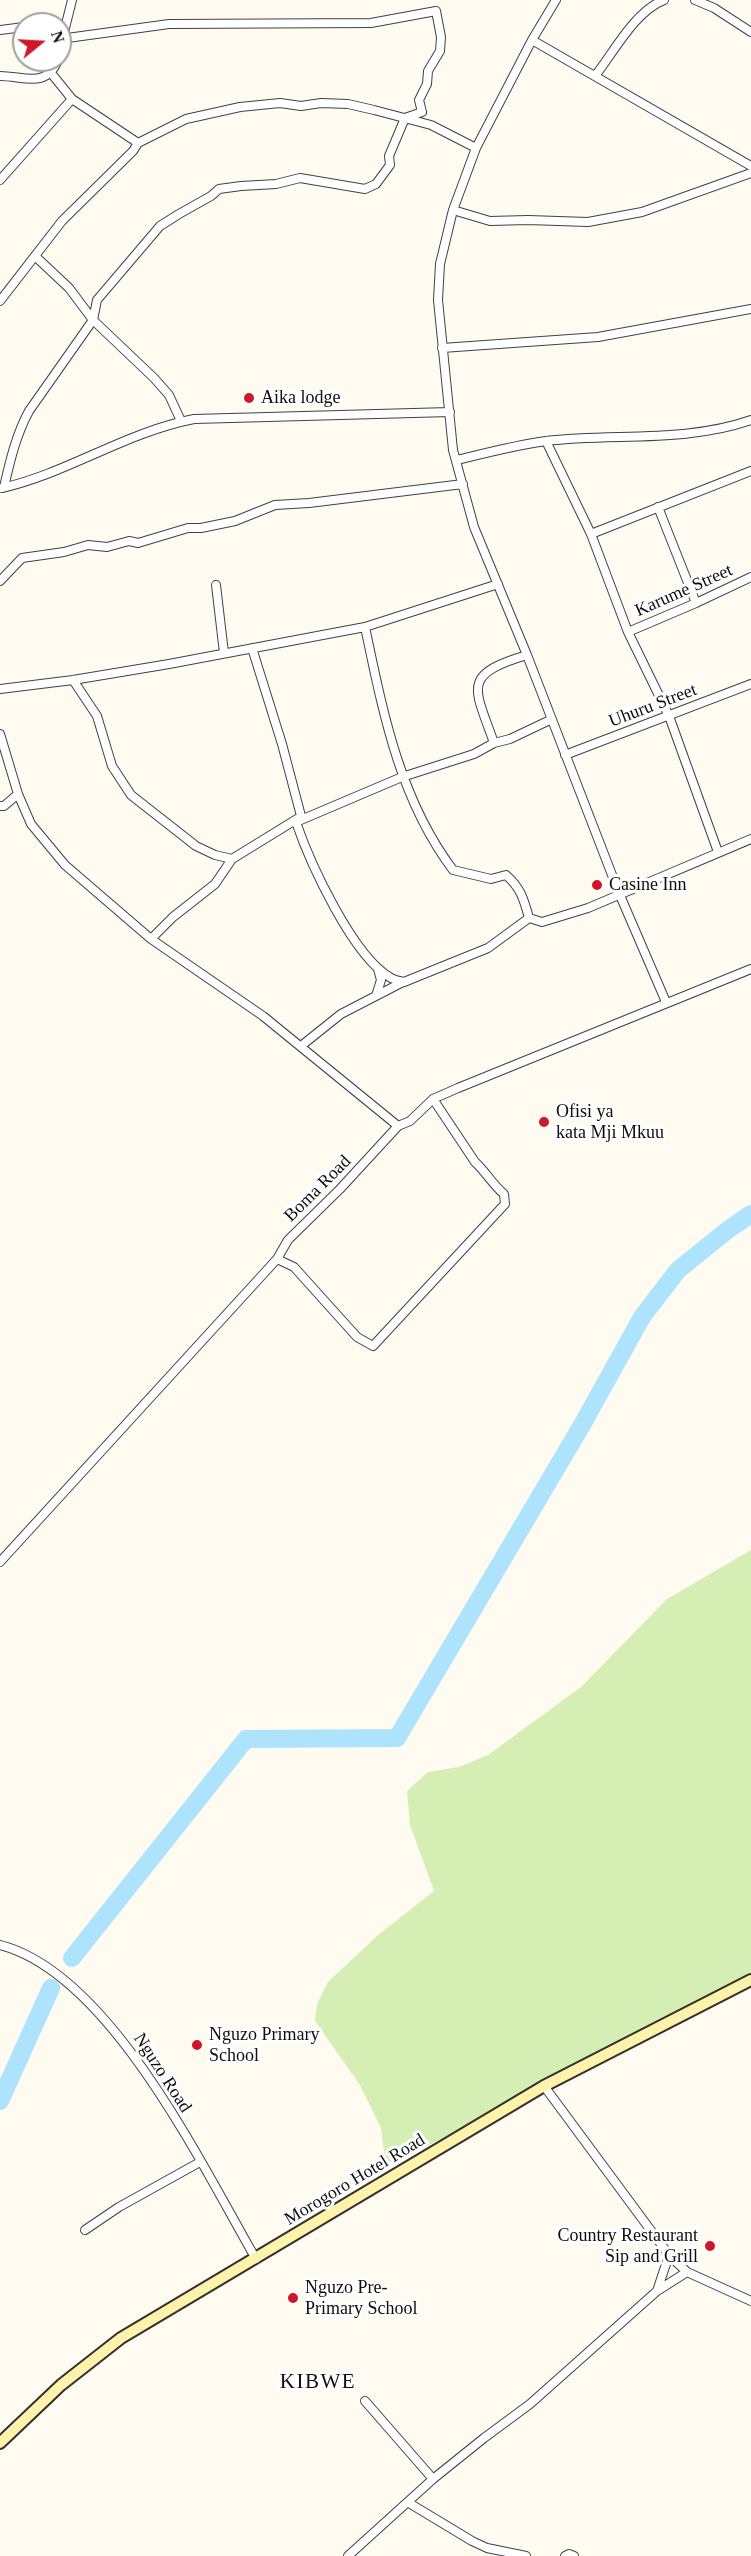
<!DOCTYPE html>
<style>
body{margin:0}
#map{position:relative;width:751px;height:2556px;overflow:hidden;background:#fffbf0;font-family:Georgia,serif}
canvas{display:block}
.north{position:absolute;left:12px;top:12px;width:60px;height:60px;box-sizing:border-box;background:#fff;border:2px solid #9f9f9f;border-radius:50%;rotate:72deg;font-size:16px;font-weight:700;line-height:24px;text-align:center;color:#0e0e0e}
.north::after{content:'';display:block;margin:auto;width:21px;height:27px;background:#ce1728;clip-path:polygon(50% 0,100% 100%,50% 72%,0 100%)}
</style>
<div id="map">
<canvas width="751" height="2556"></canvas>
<div class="north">N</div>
</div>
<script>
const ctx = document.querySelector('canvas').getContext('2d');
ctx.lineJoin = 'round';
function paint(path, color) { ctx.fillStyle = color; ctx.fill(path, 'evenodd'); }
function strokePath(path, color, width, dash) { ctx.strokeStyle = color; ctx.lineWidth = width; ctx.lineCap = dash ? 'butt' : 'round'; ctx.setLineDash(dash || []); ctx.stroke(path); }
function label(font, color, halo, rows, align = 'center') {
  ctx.font = font + ' Georgia,serif'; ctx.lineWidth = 6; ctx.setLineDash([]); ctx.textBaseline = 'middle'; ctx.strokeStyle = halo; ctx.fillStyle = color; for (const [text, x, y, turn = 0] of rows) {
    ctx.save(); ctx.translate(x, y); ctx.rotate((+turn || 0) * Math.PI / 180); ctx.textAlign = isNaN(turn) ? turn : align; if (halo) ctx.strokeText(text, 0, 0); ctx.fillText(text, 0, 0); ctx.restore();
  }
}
const green = new Path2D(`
 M751 1550V1976L386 2168 381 2128 360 2085 315 2021 317 2004 328 1982 378 1935 434 1891 410 1825 407 1791 428 1772 459 1767 488 1755 581 1687 667 1599Z`);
const river = new Path2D(`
 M72 1958 246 1739 397 1738 582 1425 642 1317 678 1270 729 1229 751 1214
 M0 2101 51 1988`);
const street = new Path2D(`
 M556 0 532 40 476 148 453 210 440 264 438 300 453 450 474 527 527 655 619 893 666 1002
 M695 0 714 8 751 32
 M0 30 24 27
 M532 40 751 166
 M60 48 72 0
 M51 73 72 99 138 143
 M0 76C24 76 46 89 58 60
 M595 76C614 52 635 11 664 0
 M0 180 72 99
 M453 210 490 221 528 220 588 222 642 212 751 173
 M35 256 69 288 93 320 154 378 169 395 181 421
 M0 301 62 221 133 151 138 143 186 119 240 107 280 103 301 106 321 103 348 104 374 110 431 125 476 148
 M442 348 598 337 751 309
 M546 441 591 534 628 632 669 716 718 852
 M457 460C486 453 516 445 546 441 615 433 685 443 751 420
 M4 487C10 461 16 435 29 411L93 320 97 300 160 226 179 214 211 196 219 189 241 186 276 184 300 178 365 189 376 184 390 165 389 156 405 118 422 112 419 100 427 84 428 71 440 51 441 37 436 11 371 23 169 24 60 39
 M2 488C68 473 126 432 194 419L450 412
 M658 507 696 603
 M591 534 751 471
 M0 581 22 558 64 552 88 545 107 547 129 541 138 543 188 528H201L235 521 275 505 309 503 463 484
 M216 585 224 653
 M365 627C383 712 399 798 453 870L491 879 506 875C521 888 524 900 529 918
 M628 632 696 603 751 577
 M252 648 282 744 301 816
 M73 680 97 716 112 766 131 795 196 846 215 855 232 859
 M0 689 73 680 169 664 365 627 498 584
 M0 734 18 794 31 824 65 865 151 939 263 1016 398 1126
 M494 743C475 688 460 675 527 655
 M565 755 751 684
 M0 806H4L18 794
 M296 822C310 863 353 957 391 978 395 980 399 981 404 982L488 948 529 918 542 922 588 908 751 839
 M296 822 402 777 474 754 494 743 510 739 550 720
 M151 939 173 917 215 884 232 859 297 819
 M376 996 381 980 378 969
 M301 1046 341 1014 403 982
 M277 1259 294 1267 357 1337 373 1346 505 1204 504 1194C492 1184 486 1172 475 1162L433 1099
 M0 1562 277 1259 288 1240 340 1189 398 1126 410 1121 433 1099 458 1088 751 969
 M0 1945C110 1973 202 2166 256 2259
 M544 2086 669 2255 687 2272 751 2301
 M85 2230 119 2207 200 2162
 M657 2291 687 2272
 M365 2401 433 2479
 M409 2503 472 2541 487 2548 526 2556
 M348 2556 433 2479 484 2438 530 2404 657 2291 669 2255
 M565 2556 569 2554 574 2556`);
const secondary = new Path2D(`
 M0 2443 61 2385 121 2338 544 2086 751 1980`);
const markers = [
 [249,398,6,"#ce1728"],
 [597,885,6,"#ce1728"],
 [544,1122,6,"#ce1728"],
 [197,2045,6,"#ce1728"],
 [710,2246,6,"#ce1728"],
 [293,2298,6,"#ce1728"]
];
const poiNames = [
 ["Aika lodge",261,398],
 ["Casine Inn",609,885],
 ["Ofisi ya",556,1112],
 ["kata Mji Mkuu",556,1133],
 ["Nguzo Primary",209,2035],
 ["School",209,2056],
 ["Country Restaurant",698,2236,"right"],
 ["Sip and Grill",698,2257,"right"],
 ["Nguzo Pre-",305,2288],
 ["Primary School",305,2309]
];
const streetNames = [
 ["Karume Street",684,591,-24],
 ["Uhuru Street",653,706,-21],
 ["Boma Road",318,1189,-45],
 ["Nguzo Road",162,2073,57],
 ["Morogoro Hotel Road",355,2180,-31]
];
const quarterNames = [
 ["KIBWE",318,2382]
];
paint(green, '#d5eeb4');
strokePath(river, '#aee3fd', 18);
strokePath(street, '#414141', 10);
strokePath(secondary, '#303030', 14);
strokePath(street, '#fff', 8);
strokePath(secondary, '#fff2ab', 10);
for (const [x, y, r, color] of markers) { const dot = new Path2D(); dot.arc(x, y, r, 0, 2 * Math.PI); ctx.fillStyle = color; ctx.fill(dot); strokePath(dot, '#fff', 2); }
label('18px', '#0e0e0e', '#fff', poiNames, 'left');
label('18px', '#0e0e0e', '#fff', streetNames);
ctx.letterSpacing = '1.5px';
label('21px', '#0e0e0e', '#fff', quarterNames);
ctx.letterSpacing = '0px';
</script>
